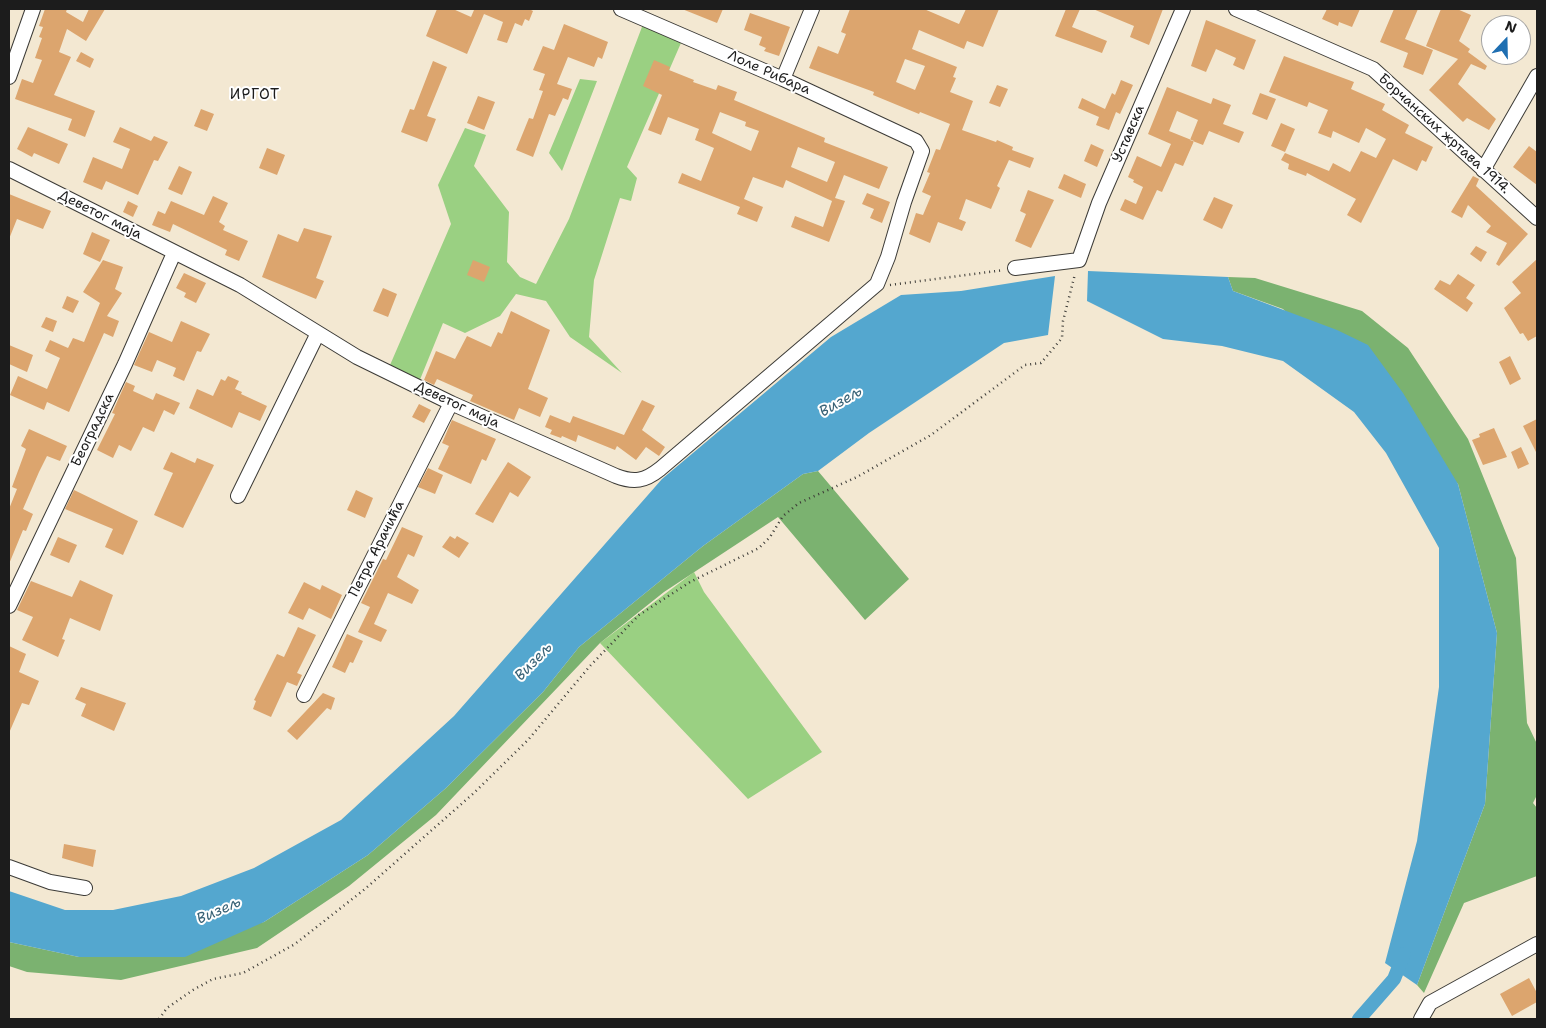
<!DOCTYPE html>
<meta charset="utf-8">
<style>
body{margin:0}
#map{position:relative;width:1546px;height:1028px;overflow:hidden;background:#f3e8d2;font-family:"Shantell Sans",sans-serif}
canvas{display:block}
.frame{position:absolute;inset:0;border:10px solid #1c1c1c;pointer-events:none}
.north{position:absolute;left:1481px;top:15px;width:50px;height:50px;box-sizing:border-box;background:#fff;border:1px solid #a4a4a4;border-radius:50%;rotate:21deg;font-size:14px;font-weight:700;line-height:20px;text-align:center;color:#1c1c1c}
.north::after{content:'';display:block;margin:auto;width:18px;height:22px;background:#1f6fb2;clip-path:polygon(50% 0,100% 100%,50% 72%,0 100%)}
</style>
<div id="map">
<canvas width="1546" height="1028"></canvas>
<div class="frame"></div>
<div class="north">N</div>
</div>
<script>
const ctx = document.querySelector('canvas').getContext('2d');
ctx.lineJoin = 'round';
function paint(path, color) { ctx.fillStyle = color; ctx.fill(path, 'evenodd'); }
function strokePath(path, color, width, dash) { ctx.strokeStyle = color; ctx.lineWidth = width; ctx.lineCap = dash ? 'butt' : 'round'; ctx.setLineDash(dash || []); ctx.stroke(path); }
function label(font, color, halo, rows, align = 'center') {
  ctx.font = font + ' "Shantell Sans",sans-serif'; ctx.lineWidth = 4; ctx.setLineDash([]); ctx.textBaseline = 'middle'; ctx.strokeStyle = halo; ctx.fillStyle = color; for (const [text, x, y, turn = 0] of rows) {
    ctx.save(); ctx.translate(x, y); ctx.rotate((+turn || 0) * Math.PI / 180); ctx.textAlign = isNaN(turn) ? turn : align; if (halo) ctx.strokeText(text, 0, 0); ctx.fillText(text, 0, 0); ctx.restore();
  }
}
const green = new Path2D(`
 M645 19 684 36 627 167 637 178 631 201 620 198 594 280 589 337 622 373 570 337 546 301 516 294 500 316 465 333 443 323 417 387 387 372 451 224 438 185 465 128 486 135 474 166 509 212 507 262 520 277 536 284 569 219Z
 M580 79 597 81 562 171 549 153Z
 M694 572 704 592 822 752 748 799 600 643Z`);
const forest = new Path2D(`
 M1228 277 1255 278 1362 311 1408 348 1468 439 1516 558 1527 723 1537 744V795L1533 803 1537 808V876L1464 903 1424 993 1417 985 1485 804 1497 633 1458 484 1283 309 1233 291Z
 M818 471 909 579 865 620 778 517 664 592 600 643 436 815 349 886 257 948 121 980 27 972 9 966V942L79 957 264 922 368 855 446 788 543 692 579 647 703 546 803 474Z`);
const water = new Path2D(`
 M1088 271 1228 277 1233 291 1337 330 1368 345 1403 393 1458 484 1497 633 1485 804 1417 985 1385 963 1417 841 1439 687V548L1386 453 1354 412 1283 361 1222 346 1163 339 1087 301Z
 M1055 276 1048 335 1004 343 869 433 818 471 803 474 703 546 579 647 543 692 446 788 368 855 264 922 185 957H79L9 942V891L65 910H113L181 896 254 868 341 820 454 716 662 479 831 337 901 295 961 291Z`);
const canal = new Path2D(`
 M1359 1019 1394 979 1404 954`);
const building = new Path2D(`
 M45 9H67L66 12 83 22 89 9H105L86 41 67 29 59 52 71 57 54 95 95 111 85 137 68 130 72 119 15 99 22 79 33 83 42 60 35 58 42 38 39 37 43 27 39 26Z
 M437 9H453L471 17 474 10 472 9H529L533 11 529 21 525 19 522 26 515 23 507 43 497 40 503 22 484 14 467 54 426 36Z
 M682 9H723L717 23Z
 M850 9H924L959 24 966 9H999L983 47 967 41 964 49 919 30 912 49 957 67 953 77 956 78 950 92 973 101 962 130 996 142 997 140 1013 147 1012 150 1034 158 1030 168 1009 160 997 186 1000 188 991 209 966 199 959 219 966 222 962 231 938 222 930 243 909 234 916 213 923 215 931 196 922 192 930 173 927 172 936 149 940 150 950 124 920 112 919 114 873 95 874 92 809 68 818 46 838 54 846 34 841 32ZM905 59 925 66 915 90 896 82Z
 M1066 9H1080L1072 27 1107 41 1102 53 1055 36Z
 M1093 9H1163L1149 45 1130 37 1134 26Z
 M1327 9H1360L1352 27 1339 22 1338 26 1322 19Z
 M1394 9H1418L1405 39 1433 50 1423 75 1403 67 1408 53 1380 42Z
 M1441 9H1457L1471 15 1459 41 1470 49 1468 52 1487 66 1485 70 1471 64 1458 84 1496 119 1489 130 1467 118 1463 122 1429 90 1458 59 1426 46Z
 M750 13 790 27 779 56 764 51 766 48 759 45 762 37 744 30Z
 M1206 20 1256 40 1244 70 1233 65 1236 58 1216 49 1206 72 1191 66Z
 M564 24 608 42 602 59 598 57 594 67 568 57 557 84 572 89 568 100 563 98 555 116 549 114 533 157 516 150 529 118 533 119 543 91 539 90 545 74 533 70 543 46 554 50Z
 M81 52 94 59 90 68 76 61Z
 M1284 56 1354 82 1351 89 1385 104 1382 110 1409 125 1405 133 1433 147 1426 162 1422 160 1417 171 1393 159 1361 223 1347 215 1356 199 1307 173 1306 176 1288 169 1289 164 1281 160 1285 153 1329 171 1333 163 1350 172 1361 151 1376 158 1386 139 1366 128 1359 143 1333 131 1331 138 1318 133 1328 110 1309 102 1307 107 1269 92Z
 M654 60 670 67 669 70 694 80 693 82 716 90 718 85 737 92 734 100 825 138 824 142 888 167 879 189 844 175 835 198 845 201 829 242 791 227 795 216 823 227 832 201 786 180 783 188 753 177 744 199 763 207 757 222 737 214 740 207 678 183 682 173 701 181 714 148 695 140 699 129 668 117 661 135 648 130 662 95 643 86ZM720 112 746 122 745 126 759 131 751 151 712 133ZM798 147 835 162 827 182 791 167Z
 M433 61 447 67 427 116 436 119 427 142 401 132 410 109 414 110Z
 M1121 80 1133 85 1120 114 1116 112 1109 130 1096 125 1099 117 1078 108 1082 98 1105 109 1112 93 1115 95Z
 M997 85 1008 89 1000 107 989 103Z
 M1167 87 1211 104 1213 98 1231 105 1223 124 1244 132 1239 143 1209 131 1203 145 1190 140 1198 120 1177 111 1169 131 1194 141 1183 166 1175 163 1162 192 1157 190 1143 220 1120 210 1125 199 1136 204 1143 187 1133 182 1134 180 1128 177 1137 156 1161 167 1171 144 1148 134Z
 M1260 93 1276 99 1267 120 1252 114Z
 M478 96 495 102 484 130 467 123Z
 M201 109 214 114 207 131 194 126Z
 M1281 123 1295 129 1285 152 1271 146Z
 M28 127 68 144 59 164 34 153 32 157 17 149Z
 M120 127 151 141 154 136 168 142 158 161 154 160 138 195 106 181 102 190 83 182 93 157 122 169 130 149 113 142Z
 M1091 144 1104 150 1097 167 1084 161Z
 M1529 146 1537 152V185L1513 167Z
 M267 148 285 155 277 175 259 168Z
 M179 166 192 172 182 195 168 189Z
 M1064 174 1086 184 1081 198 1058 188Z
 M1473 176 1479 179 1476 186 1528 234 1499 266 1496 264 1507 243 1486 232 1491 226 1468 205 1462 218 1451 212Z
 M1028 190 1054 200 1031 248 1015 241 1026 214 1020 211Z
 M867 193 890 202 882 223 870 218 874 209 862 204Z
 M9 194 51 211 43 229 17 219 9 239Z
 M213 196 228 203 219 222 225 226 223 230 248 241 239 261 225 255 227 250 173 224 170 232 152 225 158 211 165 214 171 201 204 215Z
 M1214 197 1233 205 1222 229 1203 220Z
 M128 201 138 206 133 217 123 212Z
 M304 228 332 236 316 278 324 281 316 299 262 277 278 234 298 242Z
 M92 232 110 240 100 262 83 254Z
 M1476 246 1487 252 1481 262 1470 254Z
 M1537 259V336L1528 341 1523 333 1520 334 1504 308 1521 293 1512 282Z
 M103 260 123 267 115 289 122 293 107 316 119 321 113 337 104 333 69 412 47 402 44 410 10 395 18 376 47 389 60 358 45 351 50 340 68 348 73 338 84 342 100 303 83 292Z
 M473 260 490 267 484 282 467 275Z
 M184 273 206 283 196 303 184 297 186 293 176 288Z
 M1458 274 1475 285 1466 298 1473 303 1467 312 1434 289 1440 280 1450 285Z
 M383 288 397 294 388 317 373 311Z
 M67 296 79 301 73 313 62 308Z
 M511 311 550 330 528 389 548 398 540 417 519 408 514 420 470 401 473 395 437 379 434 385 424 380 436 351 455 359 467 336 491 347 498 332 502 334Z
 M46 317 57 321 53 332 41 327Z
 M181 321 210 334 201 352 197 351 184 381 173 376 176 368 157 360 152 372 134 365 149 332 172 342Z
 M9 345 33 355 27 372 9 364Z
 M1510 356 1521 379 1510 385 1499 362Z
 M228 376 239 381 235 389 242 392 241 394 267 406 260 421 239 412 232 428 189 408 197 389 213 396 221 379 225 381Z
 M126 382 135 386 133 391 153 400 156 393 180 403 174 415 164 410 154 432 143 427 131 451 119 445 113 458 97 450 115 414 112 413Z
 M642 400 655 406 642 430 665 447 659 456 646 447 636 460 617 446 615 450 578 435 576 442 562 436 561 438 550 434 552 430 545 427 550 415 570 423 573 416 624 435Z
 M419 404 431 410 424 423 412 417Z
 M1537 419V454L1523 426Z
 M452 420 496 439 486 461 482 459 471 484 438 469 449 446 442 443Z
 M1494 428 1507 457 1483 465 1472 440 1480 437 1479 434Z
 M29 429 67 446 60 461 47 456 39 472 23 509 33 514 26 531 23 530 9 564V509L17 489 12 487 26 449 21 446Z
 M1521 447 1529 464 1518 469 1511 452Z
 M171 452 195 463 197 458 214 465 183 528 154 515 173 473 163 469Z
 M508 462 531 477 518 497 510 492 493 523 475 514Z
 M428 468 443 475 435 494 418 487Z
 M74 490 138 521 123 555 105 547 113 529 65 509Z
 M356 490 373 498 365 518 347 510Z
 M402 527 423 536 414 557 408 554 397 577 419 590 412 604 388 593 374 624 387 630 381 642 358 632 370 607 361 603 383 559 386 560Z
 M450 536 455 539 457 536 469 543 459 558 442 547Z
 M58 537 77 545 69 563 50 555Z
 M80 580 113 595 100 631 70 618 62 639 65 640 58 657 22 640 33 617 17 610 31 581 72 597Z
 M304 582 320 590 322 585 342 595 331 619 309 608 303 620 288 613Z
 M298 627 316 635 297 673 302 675 297 686 287 682 271 717 253 709 256 701 254 700 277 654 284 657Z
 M347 634 363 641 353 663 350 662 345 673 332 667Z
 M9 646 26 654 19 672 39 681 29 705 22 703 9 733Z
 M81 687 126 703 114 731 81 716 86 704 75 699Z
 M323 693 335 698 331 710 327 708 297 740 287 731Z
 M64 844 96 850 93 867 62 858Z
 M1529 978 1537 993V1002L1512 1016 1500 994Z`);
const path = new Path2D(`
 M890 285 1004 270
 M159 1019 167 1008 193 990 213 979 243 973 295 944 365 889 475 792 528 740 590 666 639 615 690 582 759 548 770 537 783 516 799 503 857 477 931 435 1025 365 1041 363 1062 338 1063 321 1075 274`);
const minor = new Path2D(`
 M1236 9 1373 69 1537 218
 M9 77 33 9
 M783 79 812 9
 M9 169 240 285 357 357 451 403 616 476C634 483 645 481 660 469L877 284 888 257 904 202 922 151 916 141 783 79 621 9
 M1483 170 1537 76
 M1015 268 1079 260 1099 203 1183 9
 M238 496 317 335
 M9 606 125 364 174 253
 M304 695 451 403
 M9 867 50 882 85 888
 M1421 1019 1430 1003 1537 944`);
const streetNames = [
 ["Лоле Рибара",769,73,24],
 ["Уставска",1129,134,-67],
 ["Борчанских жртава 1914.",1444,134,42],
 ["Деветог маја",100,215,27],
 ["Деветог маја",457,405,25],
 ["Београдска",93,430,-64],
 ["Петра Арачића",377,549,-63]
];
const neighbourhoodNames = [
 ["ИРГОТ",255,95]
];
const waterNames = [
 ["Визељ",841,402,-30],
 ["Визељ",534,662,-46],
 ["Визељ",219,911,-24]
];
paint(green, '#9ad082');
paint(forest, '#7bb270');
paint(water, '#54a7cf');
strokePath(canal, '#54a7cf', 14);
paint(building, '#dca56e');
strokePath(minor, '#3c3b37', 16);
strokePath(path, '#3c3b37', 2.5, [1, 4]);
strokePath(minor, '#fff', 14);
label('14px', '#1c1c1c', '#fff', streetNames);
ctx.letterSpacing = '1px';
label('15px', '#1c1c1c', '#fff', neighbourhoodNames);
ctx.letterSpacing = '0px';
label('italic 15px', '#386276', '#fff', waterNames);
</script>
